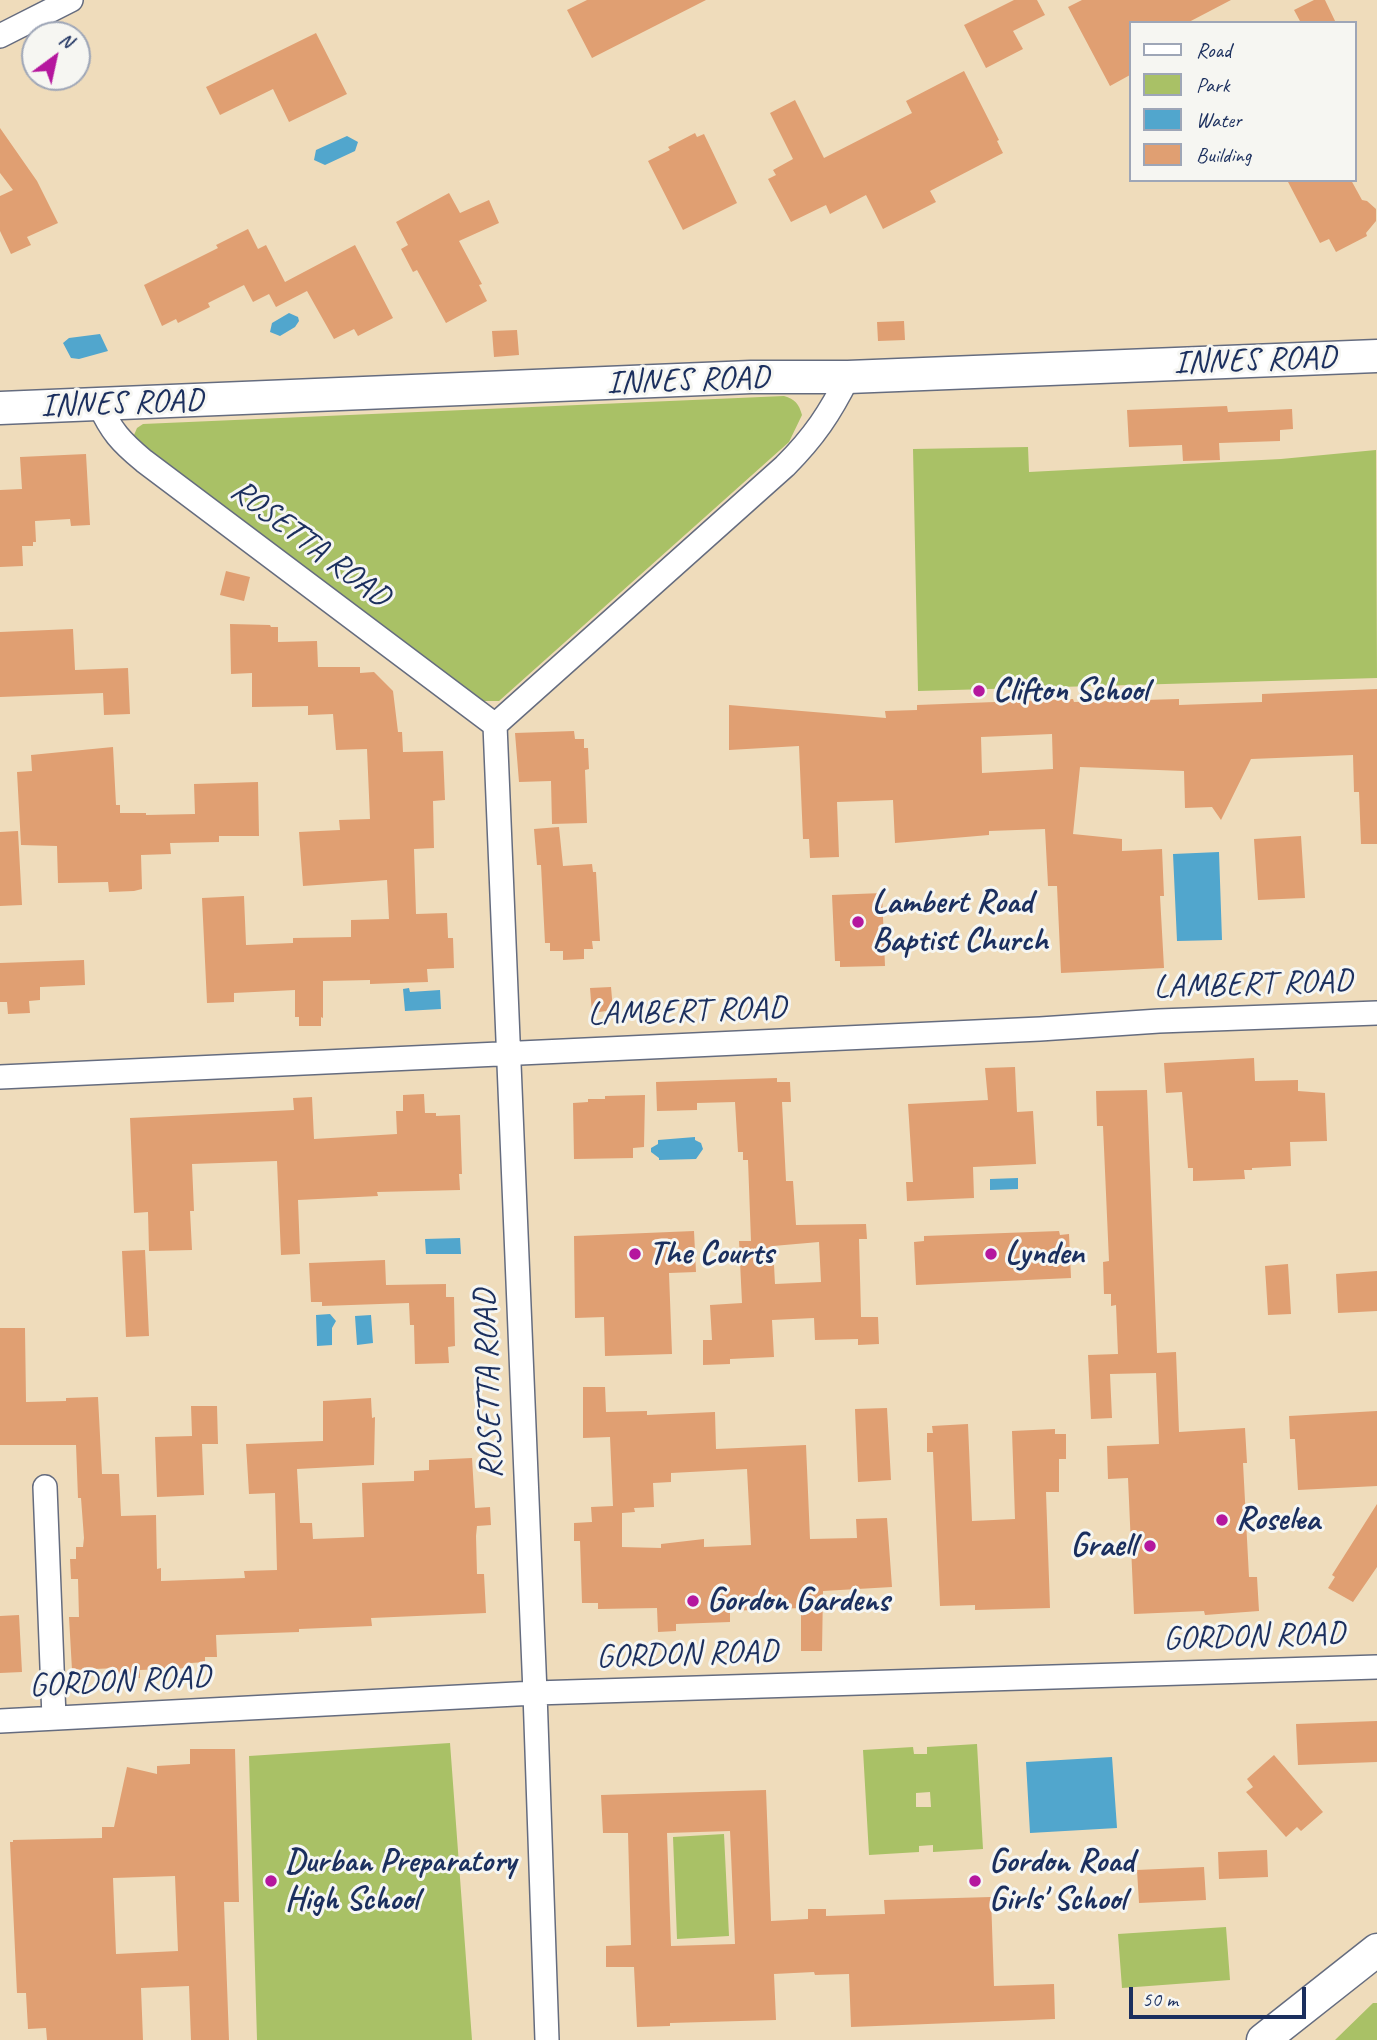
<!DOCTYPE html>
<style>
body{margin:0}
#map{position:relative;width:1377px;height:2040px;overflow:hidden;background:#efdcbb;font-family:Caveat,sans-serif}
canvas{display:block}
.legend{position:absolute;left:1129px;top:21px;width:228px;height:161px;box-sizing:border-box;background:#f6f6f2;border:2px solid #9ea6b7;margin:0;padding:9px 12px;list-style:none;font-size:21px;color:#1b2f5e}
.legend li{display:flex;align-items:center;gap:14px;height:35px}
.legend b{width:35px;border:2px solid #9ea6b7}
.north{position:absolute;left:21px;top:21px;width:70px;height:70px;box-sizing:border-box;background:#f6f6f2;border:2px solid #9ea6b7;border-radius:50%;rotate:33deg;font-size:19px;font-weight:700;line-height:28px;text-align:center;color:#1b2f5e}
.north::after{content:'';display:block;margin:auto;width:24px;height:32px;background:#b5179e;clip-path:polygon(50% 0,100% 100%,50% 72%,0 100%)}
.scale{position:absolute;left:1129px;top:1987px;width:177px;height:32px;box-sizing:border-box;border:4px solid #1b2f5e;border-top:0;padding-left:9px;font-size:21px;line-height:24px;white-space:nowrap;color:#1b2f5e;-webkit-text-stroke:5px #f6f6f2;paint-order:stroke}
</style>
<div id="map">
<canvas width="1377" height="2040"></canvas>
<ul class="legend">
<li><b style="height:9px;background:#fff"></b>Road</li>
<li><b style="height:19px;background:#a9c166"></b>Park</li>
<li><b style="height:19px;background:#51a6cd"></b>Water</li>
<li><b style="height:19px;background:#e09f72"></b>Building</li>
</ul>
<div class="north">N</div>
<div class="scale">50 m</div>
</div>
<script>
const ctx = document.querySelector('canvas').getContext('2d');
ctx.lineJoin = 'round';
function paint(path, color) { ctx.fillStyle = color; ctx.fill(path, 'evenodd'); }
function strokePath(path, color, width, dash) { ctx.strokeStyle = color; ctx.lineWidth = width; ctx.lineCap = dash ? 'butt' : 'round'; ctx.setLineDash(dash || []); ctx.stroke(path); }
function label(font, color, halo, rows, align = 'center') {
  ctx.font = font + ' Caveat,sans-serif'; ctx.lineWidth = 6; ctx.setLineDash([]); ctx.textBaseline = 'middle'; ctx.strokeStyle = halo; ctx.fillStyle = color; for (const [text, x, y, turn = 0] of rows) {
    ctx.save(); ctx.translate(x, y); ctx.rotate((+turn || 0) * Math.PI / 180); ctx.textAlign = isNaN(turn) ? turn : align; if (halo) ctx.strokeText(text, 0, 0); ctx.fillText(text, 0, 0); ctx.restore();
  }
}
const green = new Path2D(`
 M784 396C795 399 799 404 802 415L789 442 499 701H480L137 443 134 435 137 428 143 424Z
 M1028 447 1029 472 1281 459 1376 450 1377 678 918 691 913 449Z
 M450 1743 472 2040H257L249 1756Z
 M977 1744 983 1849 933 1852V1845L919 1846V1852L869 1855 863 1750 913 1747 914 1754H927V1747ZM930 1792 931 1807H916V1793Z
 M724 1834 729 1936 677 1939 673 1837Z
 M1226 1927 1230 1980 1122 1988 1118 1934Z
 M1373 2003H1377V2040H1335Z`);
const water = new Path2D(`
 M347 136 358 142 355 151 325 165 314 160 316 150Z
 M289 313 298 317 299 321 295 327 280 336 270 332 272 323Z
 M100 334 108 351 79 359 71 358 63 343 69 338Z
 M1219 852 1222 940 1177 941 1173 854Z
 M409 988 410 992 440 990 441 1009 405 1011 403 989Z
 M695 1137V1140L701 1143 703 1149 696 1159 659 1160V1158L651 1152V1148L658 1144V1140Z
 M1018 1178V1189L990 1190V1179Z
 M460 1238 461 1254H426L425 1239Z
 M330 1314 336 1321 332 1328V1345L317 1346 316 1315Z
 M371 1315 373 1343 357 1345 355 1316Z
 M1112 1757 1117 1828 1030 1833 1026 1762Z`);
const building = new Path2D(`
 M587 0H706L592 58 567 10Z
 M1014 0H1037L1045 15 1013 31 1023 49 986 68 964 25Z
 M1082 0H1231L1187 23H1130V75L1110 86 1068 7Z
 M1314 0H1325L1336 23H1301L1294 10Z
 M316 33 347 94 289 122 273 89 220 115 206 87Z
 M964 71 999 140 997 141 1003 153 930 191 936 202 883 229 866 195 830 214 826 205 791 222 768 179 776 175 773 170 793 159 770 113 795 100 824 158 912 113 906 101Z
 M0 128 37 181 58 223 27 237 31 245 11 254 0 231V196L13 190 0 173Z
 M695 133 697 137 704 134 737 203 683 230 648 161 670 150 668 147Z
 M1287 180H1351L1362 200 1367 201 1376 209V221L1366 233 1367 236 1336 252 1329 239 1320 243Z
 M449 193 460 213 489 200 499 223 459 241 482 284 479 285 487 301 446 323 417 270 413 272 401 249 408 245 396 222Z
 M248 229 258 249 266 245 285 282 355 245 393 318 358 336 354 329 334 339 307 291 276 307 269 294 253 302 244 285 208 303 210 307 178 323 176 319 162 326 144 285 218 248 216 245Z
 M904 321 905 340 878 341 877 322Z
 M517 330 519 355 494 357 492 331Z
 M1227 406 1228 412 1292 409 1293 429 1280 430V441L1219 443 1220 460 1183 461 1182 445 1129 447 1127 410Z
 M86 454 90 525 71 526 70 519 35 521 36 542H33V546H22L23 566 0 567V490L22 489 20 457Z
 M226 571 250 577 244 601 220 595Z
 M230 624 270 625 271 627H278V642L317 641 318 667H360V673L374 672 393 691 398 732H402L403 752 443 751 445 800 433 801 434 848 414 849 416 914 447 913 448 938H453L454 968 427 969 428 982 370 984V980L323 981V1018L321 1017V1026H299V1017H295V990L234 993V1002L207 1003 202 898 244 896 246 945 293 943V938L351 937V920L389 919 387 880 303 886 299 832 340 830 339 820 370 819 367 749 336 750 333 714 308 715V706L252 707V673L231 674Z
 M73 629 75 670 128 668 130 714 104 715 103 693 0 697V632Z
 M1377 689V844H1361L1359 792H1354L1353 755 1251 759 1221 820 1212 807 1185 808 1184 771 1080 767 1073 834 1122 839V851L1162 849 1164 896H1160L1164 968 1061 973 1057 886H1048L1045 829 989 831V835L895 843 893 800 837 802 839 857 810 858 809 839H803L799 746 729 750V705L886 718 885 711 917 710V705L1073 699 1074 702 1179 699V705L1262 702V694ZM1052 734 1053 769 982 773 981 737Z
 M574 731 575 739H584V748H588L589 769 585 770 587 823 552 824 551 781 519 782 515 733Z
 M113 747 116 805H120V813H146V815L195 814 194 784 258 782 259 836H219V842L170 843 171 854 141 855 142 889 134 891 109 892 108 882 58 883 57 846 21 845 17 772 32 771 31 755Z
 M559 827 563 866 592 864 593 872H596L600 941H592L593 949H584V959L563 960V951H550V943H545L541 865H537L534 829Z
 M18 831 22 905 0 906V832Z
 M1301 836 1305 898 1258 900 1254 839Z
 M882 893 885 966 840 967V961H835L832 895Z
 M84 960 85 985 40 987V1000L29 1001 30 1013 8 1014 7 1002H0V963Z
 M611 987 613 1010 592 1013 590 988Z
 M1254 1058 1255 1081 1298 1080V1091L1325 1093 1327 1141 1290 1142 1291 1166 1252 1168V1170H1244L1245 1179 1193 1181V1168H1188L1182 1092 1166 1093 1164 1063Z
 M1015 1067 1017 1112 1033 1111 1036 1164 973 1167 974 1198 907 1201 906 1182H913L908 1104 988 1100 985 1068Z
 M777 1078V1082H790L791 1102H782L786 1181H793L796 1225 866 1224 867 1239H859L861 1317H878L879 1344 858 1345V1339L815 1340 814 1318 772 1320 774 1357 730 1359V1364L703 1365V1340H712L710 1305 742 1303 739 1241H751L748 1160H743V1152H738L735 1102 697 1103V1110L657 1111 656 1082ZM819 1242 821 1282 775 1284 773 1246Z
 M1147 1090 1157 1353 1176 1352 1179 1432 1245 1428 1247 1463H1243L1249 1577H1257L1259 1611 1205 1615 1204 1611 1134 1614 1128 1478 1108 1479 1107 1446 1159 1444 1156 1373 1110 1374 1112 1418 1091 1419 1088 1355 1118 1354 1116 1305 1111 1306V1294H1104L1103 1262 1109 1261 1103 1126H1097L1096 1091Z
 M424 1094 425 1113H436V1116L460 1115 462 1174H459L460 1190 377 1192 378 1196 298 1200 300 1254 281 1255 277 1161 192 1164 194 1211H190L192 1250 149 1251 148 1212 134 1213 130 1118 294 1110 293 1098 312 1097 314 1139 397 1134 396 1111H403V1095Z
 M645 1095 644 1147 633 1148V1158L574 1159 573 1103 588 1102V1099H605V1096Z
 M694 1231 696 1272 669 1273 672 1354 605 1356 604 1317 575 1318 574 1236Z
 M1059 1231 1060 1235 1069 1234 1071 1278 916 1285 914 1242 924 1241V1236Z
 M145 1250 149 1336 126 1337 122 1251Z
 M385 1260 386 1285 446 1284V1297H454L455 1346 448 1347 449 1363 415 1364 414 1325H410L409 1303 322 1306V1302H311L309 1263Z
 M1288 1264 1291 1314 1268 1315 1265 1266Z
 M1377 1271V1311L1338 1313 1336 1274Z
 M0 1328H25L26 1402 66 1401V1398L98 1397 102 1474H119L121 1516 156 1515 157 1569 161 1568V1581L245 1578 244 1571 277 1570 275 1493 249 1494 246 1444 323 1441V1401L371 1398 372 1418 375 1417 374 1465 297 1469 300 1523H312L313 1539 364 1537 362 1483 414 1481V1471L429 1470V1460L472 1458 475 1508 490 1507 491 1525 477 1526 476 1536 477 1574H484L486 1613 371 1618 372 1626 299 1629V1632L216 1635 217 1657H205V1662L191 1663V1668L140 1670V1678L118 1679 117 1668 72 1670 69 1617H79L78 1579H71L70 1559H76V1547H83L84 1538 81 1498H78L76 1445H0Z
 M583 1387H605L606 1412 647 1411V1415L715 1412 716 1449 806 1445 810 1539 857 1538 856 1519 887 1518 892 1587 823 1591 822 1651H801V1608L730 1611V1622L676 1624V1631L658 1632 657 1608 598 1609V1603H582L580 1541H574V1523L592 1522 591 1507 613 1506 610 1437 583 1438ZM747 1469 751 1545 704 1547V1539L661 1544V1548L622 1547V1513L635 1512 634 1508 654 1507 653 1483 671 1482V1473Z
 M191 1406H217L218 1444H202L204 1495 157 1497 155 1437 192 1436Z
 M887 1408 891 1480 858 1482 855 1409Z
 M1377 1411V1486L1298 1490 1295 1439H1290L1289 1416Z
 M968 1424 972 1521 1015 1519 1012 1431 1055 1429V1434H1066V1459H1059V1492H1046L1050 1608 975 1610V1605L940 1606 933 1452H927V1433H933L932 1426Z
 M1377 1504V1567L1353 1602 1328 1588 1335 1577 1332 1575Z
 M19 1615 22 1672 0 1673V1616Z
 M1377 1721V1762L1298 1765 1296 1724Z
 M190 1749H235L239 1902H224L229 2040H191L189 1986 141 1988 143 2040H47L46 2028 28 2029 26 1993H17L10 1842H13V1840L102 1838V1827H114L127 1767 157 1774V1766L190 1764ZM175 1876 178 1951 116 1954 113 1878Z
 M1274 1755 1323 1812 1301 1831 1297 1827 1286 1837 1246 1792 1253 1787 1247 1779Z
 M766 1790 771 1921 808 1919V1909H826V1916L885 1914 884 1900 991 1897 994 1986 1054 1984 1055 2019 851 2027 849 1974 815 1975 814 1972 774 1974 776 2020 670 2023V2026L637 2027 634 1967H606V1946L631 1945 628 1833H603L601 1795ZM730 1831 735 1944 671 1946 667 1833Z
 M1267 1850 1268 1877 1219 1879 1218 1852Z
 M1204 1867 1206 1900 1139 1903 1137 1870Z`);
const street = new Path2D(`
 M0 36 71 0
 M99 404C111 431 121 442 144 461L495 725
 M495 725 535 1693 547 2040
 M495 725 785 466C814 437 830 413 848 377
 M0 1077 1040 1029 1159 1021 1377 1013
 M45 1487 54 1718
 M0 1721 535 1693 1377 1667`);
const secondary = new Path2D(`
 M0 408 751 377H848L1377 356
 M1263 2040 1377 1950`);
const markers = [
 [979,691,7,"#b5179e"],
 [858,922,7,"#b5179e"],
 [635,1254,7,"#b5179e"],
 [991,1254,7,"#b5179e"],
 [1222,1520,7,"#b5179e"],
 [1150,1546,7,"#b5179e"],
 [693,1601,7,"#b5179e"],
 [271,1881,7,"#b5179e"],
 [975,1881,7,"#b5179e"]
];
const streetNames = [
 ["INNES ROAD",1255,361,-2],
 ["INNES ROAD",688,381,-2],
 ["INNES ROAD",122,404,-2],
 ["ROSETTA ROAD",310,544,37],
 ["LAMBERT ROAD",1253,985,-2],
 ["LAMBERT ROAD",687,1012,-2],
 ["ROSETTA ROAD",489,1384,-92],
 ["GORDON ROAD",1254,1637,-2],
 ["GORDON ROAD",687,1655,-2],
 ["GORDON ROAD",120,1682,-3]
];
const poiNames = [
 ["Clifton School",993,691],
 ["Lambert Road",872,903],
 ["Baptist Church",872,941],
 ["The Courts",649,1254],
 ["Lynden",1005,1254],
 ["Roselea",1236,1520],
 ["Graell",1136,1546,"right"],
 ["Gordon Gardens",707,1601],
 ["Durban Preparatory",285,1862],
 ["High School",285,1900],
 ["Gordon Road",989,1862],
 ["Girls' School",989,1900]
];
paint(green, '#a9c166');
paint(water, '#51a6cd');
paint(building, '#e09f72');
strokePath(street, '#656c7f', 26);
strokePath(secondary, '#656c7f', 35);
strokePath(street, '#fff', 23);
strokePath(secondary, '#fff', 32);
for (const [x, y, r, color] of markers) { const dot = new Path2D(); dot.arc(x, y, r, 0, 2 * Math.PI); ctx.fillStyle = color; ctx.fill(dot); strokePath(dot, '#f6f6f2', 2.5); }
label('33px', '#1b2f5e', '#f6f6f2', streetNames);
label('bold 33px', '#1b2f5e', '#f6f6f2', poiNames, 'left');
</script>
